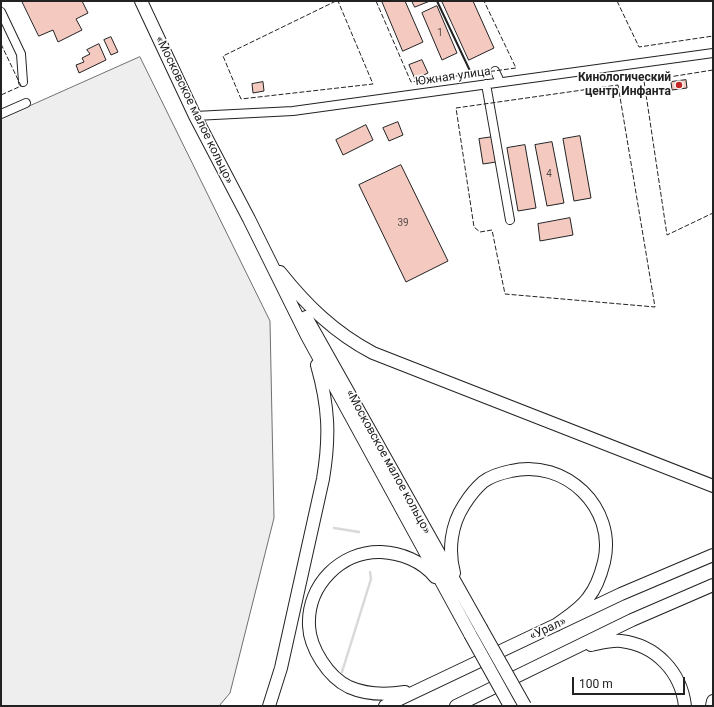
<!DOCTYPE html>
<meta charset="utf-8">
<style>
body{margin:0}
#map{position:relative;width:714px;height:707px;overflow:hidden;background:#fff;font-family:Roboto,sans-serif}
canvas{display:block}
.frame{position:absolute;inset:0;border:2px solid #222;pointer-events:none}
.scale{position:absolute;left:572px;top:677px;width:113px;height:18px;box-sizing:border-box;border:2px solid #222;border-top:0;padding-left:5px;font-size:12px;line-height:14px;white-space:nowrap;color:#222;-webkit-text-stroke:3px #fff;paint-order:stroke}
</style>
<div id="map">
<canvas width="714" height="707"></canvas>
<div class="frame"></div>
<div class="scale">100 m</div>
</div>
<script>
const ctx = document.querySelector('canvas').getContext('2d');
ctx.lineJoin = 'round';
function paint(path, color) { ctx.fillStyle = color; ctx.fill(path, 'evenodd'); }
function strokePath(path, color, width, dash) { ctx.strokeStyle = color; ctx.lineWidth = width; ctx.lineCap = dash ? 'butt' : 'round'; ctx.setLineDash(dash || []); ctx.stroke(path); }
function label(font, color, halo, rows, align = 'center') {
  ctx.font = font + ' Roboto,sans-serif'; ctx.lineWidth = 3; ctx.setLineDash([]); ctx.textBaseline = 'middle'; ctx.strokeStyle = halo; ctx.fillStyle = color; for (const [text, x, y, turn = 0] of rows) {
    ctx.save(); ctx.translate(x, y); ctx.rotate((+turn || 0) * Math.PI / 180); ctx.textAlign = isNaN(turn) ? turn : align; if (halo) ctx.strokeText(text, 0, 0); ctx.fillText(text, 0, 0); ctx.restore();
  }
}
const green = new Path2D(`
 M140 57 270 321 274 518 230 693 219 706H1V119Z`);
const stream = new Path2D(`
 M334 528 359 532
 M342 672 371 579 370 572`);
const building = new Path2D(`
 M22 1H82L88 13 76 19 82 30 58 42 53 30 39 36Z
 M382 1H405L423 42 403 51Z
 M412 1H430L415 7Z
 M442 1H473L494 48 469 60Z
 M437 6 457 53 442 60 422 13Z
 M111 37 118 52 111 55 104 40Z
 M99 44 106 60 79 73 76 65 84 62 82 58 90 54 87 50Z
 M422 60 428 73 415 79 409 65Z
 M686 80 687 88 672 90 671 82Z
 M263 82 264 91 253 93 252 84Z
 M398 122 403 135 389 141 383 128Z
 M366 125 373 140 343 155 336 140Z
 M580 136 591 198 574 201 563 139Z
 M493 137 496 162 483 164 479 139Z
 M552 142 564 203 547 206 535 145Z
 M525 145 536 208 518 211 507 148Z
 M401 165 448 261 406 282 359 185Z
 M570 218 573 235 540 241 538 224Z`);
const minor = new Path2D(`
 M1 12 21 54 23 82
 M495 71 500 82
 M486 84 510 220
 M1 114 26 103
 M195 116 293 111 713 53`);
const highway = new Path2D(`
 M141 1 195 116 249 219 307 336 470 634
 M280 272C307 306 335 333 373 353L713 486
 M306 317 481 628
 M454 573C448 550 451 525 464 505 469 497 475 489 483 482 491 476 501 473 511 471 565 458 617 508 604 562 601 574 597 587 588 598 580 609 567 617 556 625
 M591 645C601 643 611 640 621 641 656 645 681 672 685 706
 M405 692C386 695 367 695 349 687 328 677 310 648 309 626 307 585 341 551 381 552 401 553 422 561 435 577
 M269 706 281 668 323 479C330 437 329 407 317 365
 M385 706 621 594 713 555
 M456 706 632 620 713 585
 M712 706 713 701`);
const highwayBridge = new Path2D(`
 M481 628 525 706
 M470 634 510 706`);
const fence = new Path2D(`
 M336 1 223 56 241 99 373 84 338 1
 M376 1 411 82 516 68 484 1
 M617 1 639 47 713 36
 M1 44 21 86 1 95
 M713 70 644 81 667 235 713 213
 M618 85 655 307 505 294 492 230 480 232 474 227 456 108Z`);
const wall = new Path2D(`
 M437 1 471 73`);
const markers = [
 [679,85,4,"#c62828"]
];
const numberNames = [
 ["1",440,33],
 ["4",549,174],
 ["39",403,223]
];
const streetNames = [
 ["Южная улица",453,77,-8],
 ["«Московское малое кольцо»",194,110,64],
 ["«Московское малое кольцо»",388,462,61],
 ["«Урал»",548,629,-25]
];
const poiNames = [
 ["Кинологический",671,78],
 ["центр Инфанта",671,92]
];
paint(green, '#eee');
strokePath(green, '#6f6f6f', 1);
strokePath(stream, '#d9d9d9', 2.5);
paint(building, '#f3c9c0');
strokePath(building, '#222', 1);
strokePath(minor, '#222', 10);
strokePath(highway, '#222', 14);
strokePath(minor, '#fff', 8);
strokePath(highway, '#fff', 12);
strokePath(highwayBridge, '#222', 14, []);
strokePath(highwayBridge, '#fff', 12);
strokePath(fence, '#222', 1, [5, 2]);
strokePath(wall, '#222', 2);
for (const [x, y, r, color] of markers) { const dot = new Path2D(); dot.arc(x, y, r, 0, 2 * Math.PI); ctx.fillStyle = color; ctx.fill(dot); strokePath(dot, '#fff', 1.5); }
label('10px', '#564c4a', null, numberNames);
label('12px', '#222', '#fff', streetNames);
label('bold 12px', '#222', '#fff', poiNames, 'right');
</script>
